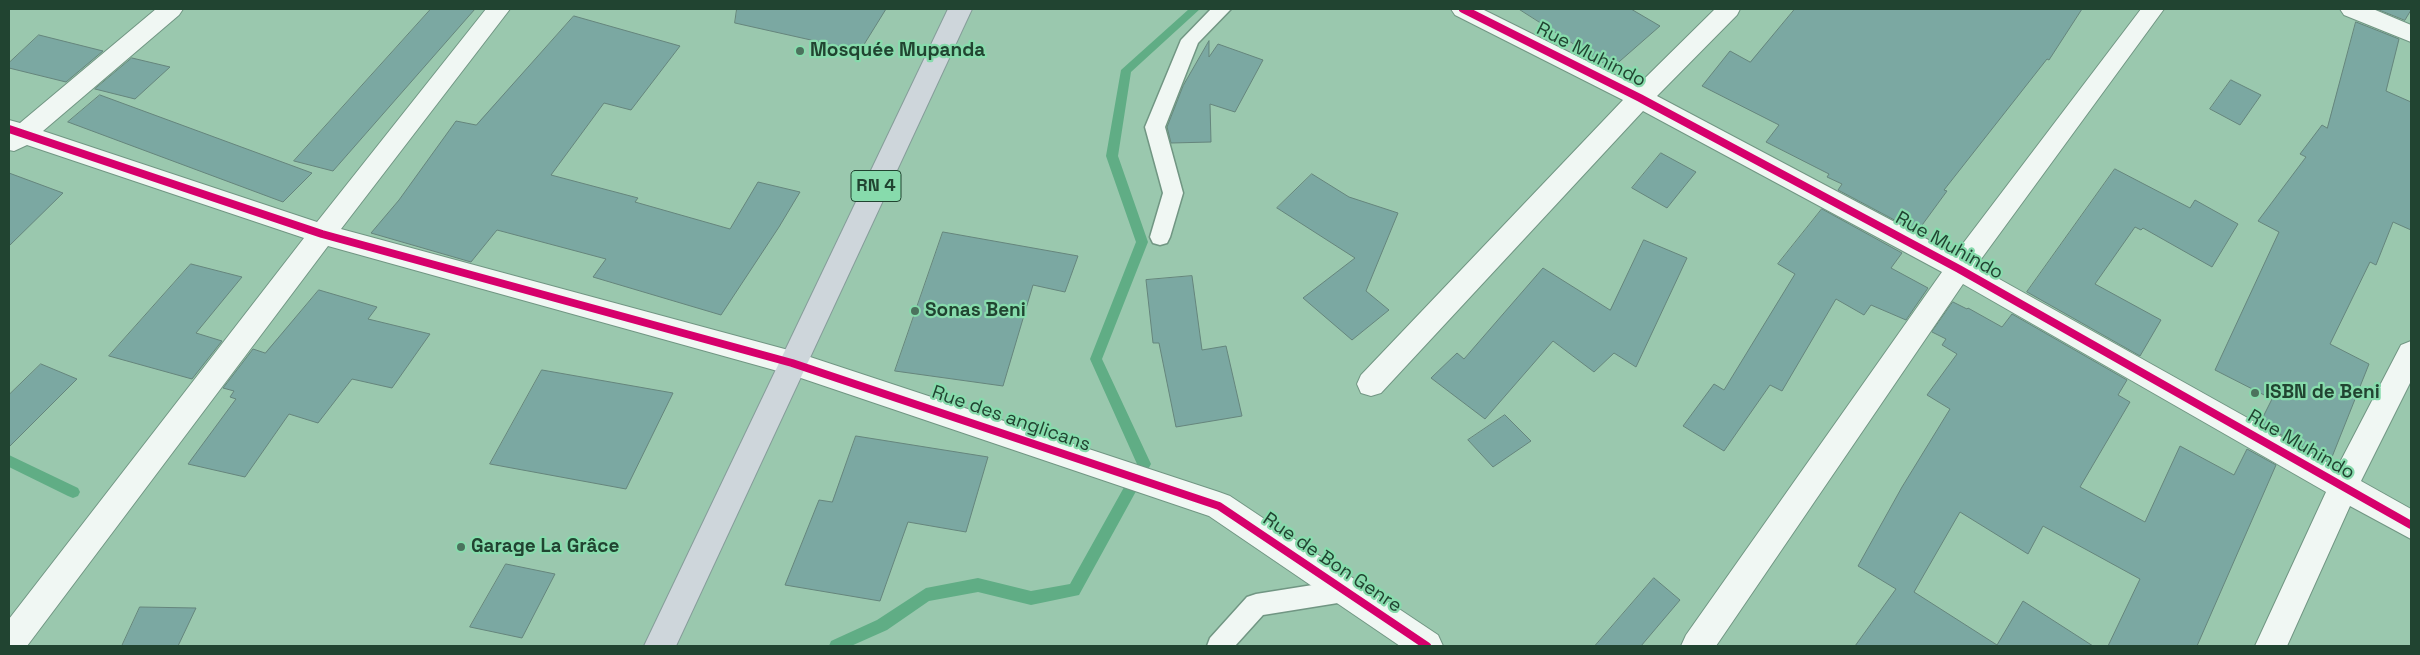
<!DOCTYPE html>
<meta charset="utf-8">
<style>
body{margin:0}
#map{position:relative;width:2420px;height:655px;overflow:hidden;background:#9ac8ae;font-family:"Space Grotesk",sans-serif}
canvas{display:block}
.frame{position:absolute;inset:0;border:10px solid #214431;pointer-events:none}
</style>
<div id="map">
<canvas width="2420" height="655"></canvas>
<div class="frame"></div>
</div>
<script>
const ctx = document.querySelector('canvas').getContext('2d');
ctx.lineJoin = 'round';
function paint(path, color) { ctx.fillStyle = color; ctx.fill(path, 'evenodd'); }
function strokePath(path, color, width, dash) { ctx.strokeStyle = color; ctx.lineWidth = width; ctx.lineCap = dash ? 'butt' : 'round'; ctx.setLineDash(dash || []); ctx.stroke(path); }
function label(font, color, halo, rows, align = 'center') {
  ctx.font = font + ' "Space Grotesk",sans-serif'; ctx.lineWidth = 4.5; ctx.setLineDash([]); ctx.textBaseline = 'middle'; ctx.strokeStyle = halo; ctx.fillStyle = color; for (const [text, x, y, turn = 0] of rows) {
    ctx.save(); ctx.translate(x, y); ctx.rotate((+turn || 0) * Math.PI / 180); ctx.textAlign = isNaN(turn) ? turn : align; if (halo) ctx.strokeText(text, 0, 0); ctx.fillText(text, 0, 0); ctx.restore();
  }
}
const stream = new Path2D(`
 M1189 9H1200L1131 72 1118 156 1148 242 1102 359 1151 464 1079 595 1031 605 978 592 929 601 887 630 851 646H829L831 641 877 620 926 588 978 578 1031 591 1070 584 1137 464 1090 359 1136 242 1106 156 1121 70Z
 M9 455 78 488 80 492 78 496 73 498 68 496 9 467Z`);
const building = new Path2D(`
 M431 9H475L333 171 294 161Z
 M737 9H886L860 51 735 23Z
 M1519 9H1631L1660 26 1612 68Z
 M1795 9H2082L2049 60 2047 59 1944 190 1947 191 1917 232 1838 190 1842 184 1827 177 1829 174 1766 142 1779 125 1702 86 1730 51 1750 62Z
 M2377 9H2411V10L2405 20Z
 M574 16 680 46 631 110 604 103 551 175 638 198 635 202 730 229 758 182 800 192 779 227 721 315 593 277 606 259 497 230 471 262 371 233 399 200 456 121 476 125Z
 M2356 22 2399 39 2386 91 2411 102V230L2393 222 2376 265 2370 262 2330 344 2369 364 2330 462 2260 423 2272 399 2215 370 2279 232 2258 221 2306 157 2300 154 2322 125 2327 128Z
 M39 35 103 51 66 82 9 68V63Z
 M1209 41V57L1218 44 1263 60 1235 112 1210 104 1211 142 1171 143 1167 127 1183 86Z
 M132 58 170 67 135 99 95 89Z
 M2231 80 2261 95 2240 125 2210 109Z
 M100 95 312 173 283 202 68 122Z
 M1661 153 1696 172 1667 208 1632 188Z
 M2115 169 2190 208 2195 200 2238 224 2212 267 2143 228 2141 230 2135 227 2095 284 2161 320 2140 356 2027 292Z
 M9 173 63 193 9 246Z
 M1312 174 1349 197 1398 213 1366 291 1389 310 1352 340 1303 298 1355 258 1277 208Z
 M1822 209 1902 253 1891 268 1928 288 1906 320 1871 305 1864 315 1836 299 1782 391 1770 385 1724 451 1683 426 1714 384 1724 390 1795 274 1778 264Z
 M943 232 1078 256 1065 292 1033 285 1003 386 895 371Z
 M1644 240 1687 258 1636 367 1614 353 1594 372 1553 341 1485 419 1431 378 1457 353 1464 359 1543 268 1610 310Z
 M191 264 242 277 196 333 222 341 192 379 109 356Z
 M1192 276 1202 350 1226 346 1242 416 1176 427 1159 343H1153L1146 280Z
 M319 290 377 307 368 319 430 334 392 388 352 379 318 423 289 414 245 477 188 464 236 399 230 397 234 391 223 388 253 349 265 353Z
 M1953 302 1967 309 1968 308 2002 327 2012 314 2127 380 2118 395 2130 402 2080 487 2145 522 2180 446 2234 475 2247 449 2276 465 2197 646H2108L2140 579 2043 526 2028 554 1960 512 1914 592 1997 645 2023 601 2093 646H1855L1896 589 1858 566 1902 487 1950 409 1927 395 1957 354 1942 345 1946 339 1932 332Z
 M41 364 77 379 9 447V395Z
 M542 370 673 393 626 489 490 464Z
 M1505 415 1531 441 1493 467 1468 440Z
 M856 436 988 457 966 532 908 522 880 601 785 585 819 500 832 502Z
 M506 564 555 574 522 638 470 627Z
 M1654 578 1680 600 1641 646H1595Z
 M140 607 196 608 178 646H122Z`);
const lane = new Path2D(`
 M1211 9H1231L1198 43 1165 127 1183 193 1170 237 1167 243 1160 245 1153 243 1150 237 1163 193 1145 127 1181 40Z
 M1344 580 1353 583 1356 591 1353 599 1344 602 1263 615 1235 646H1207L1210 638 1247 597 1256 594Z`);
const street = new Path2D(`
 M156 9H183L179 15 43 131 317 222 486 9H510L341 229 792 351 1219 492 1230 496 1438 635 1443 646H1400L1209 516 792 375 328 246 27 646H9V619L304 238 27 145 14 151 9 150V120L20 123Z
 M1451 9H1482L1637 86 1715 9H1740L1737 15 1657 96 1955 254 2141 9H2164L1976 266 2337 468 2401 345 2411 341V381L2361 481 2411 509V539L2350 506 2287 646H2255L2326 492 1963 284 1716 646H1681L1686 635 1942 272 1643 111 1381 393 1371 396 1361 393 1357 384 1361 375 1623 100 1455 15Z
 M2340 9H2373L2411 25V42L2344 15Z`);
const highway = new Path2D(`
 M948 9H972L676 646H644Z`);
const cycleway = new Path2D(`
 M1463 9 1640 98 1959 269 2411 525
 M9 129 322 234 792 363 1219 506 1427 646`);
const markers = [
 [800,51,5,"#4b725d"],
 [915,311,5,"#4b725d"],
 [2255,393,5,"#4b725d"],
 [461,547,5,"#4b725d"]
];
const shields = [
 [876,186,50]
];
const shieldNames = [
 ["RN 4",876,186]
];
const poiNames = [
 ["Mosquée Mupanda",810,51],
 ["Sonas Beni",925,311],
 ["ISBN de Beni",2265,393],
 ["Garage La Grâce",471,547]
];
const streetNames = [
 ["Rue Muhindo",1591,55,27],
 ["Rue Muhindo",1949,246,29],
 ["Rue des anglicans",1011,419,19],
 ["Rue Muhindo",2301,445,30],
 ["Rue de Bon Genre",1332,563,34]
];
paint(stream, '#60ad85');
paint(building, '#7ba8a2');
strokePath(building, '#65857c', 1);
strokePath(lane, '#719683', 3);
strokePath(street, '#719683', 2);
strokePath(highway, '#859d99', 2);
paint(lane, '#f0f7f3');
paint(street, '#f0f7f3');
paint(highway, '#ced6db');
strokePath(cycleway, '#d6006c', 8);
for (const [x, y, r, color] of markers) { const dot = new Path2D(); dot.arc(x, y, r, 0, 2 * Math.PI); ctx.fillStyle = color; ctx.fill(dot); strokePath(dot, '#87dbac', 2); }
for (const [x, y, w] of shields) { const box = new Path2D(); box.roundRect(x - w / 2, y - 15.5, w, 31, 4); ctx.fillStyle = '#87dbac'; ctx.fill(box); strokePath(box, '#214431', 1); }
label('bold 18px', '#214431', null, shieldNames);
label('bold 19px', '#214431', '#87dbac', poiNames, 'left');
label('19px', '#214431', '#87dbac', streetNames);
</script>
